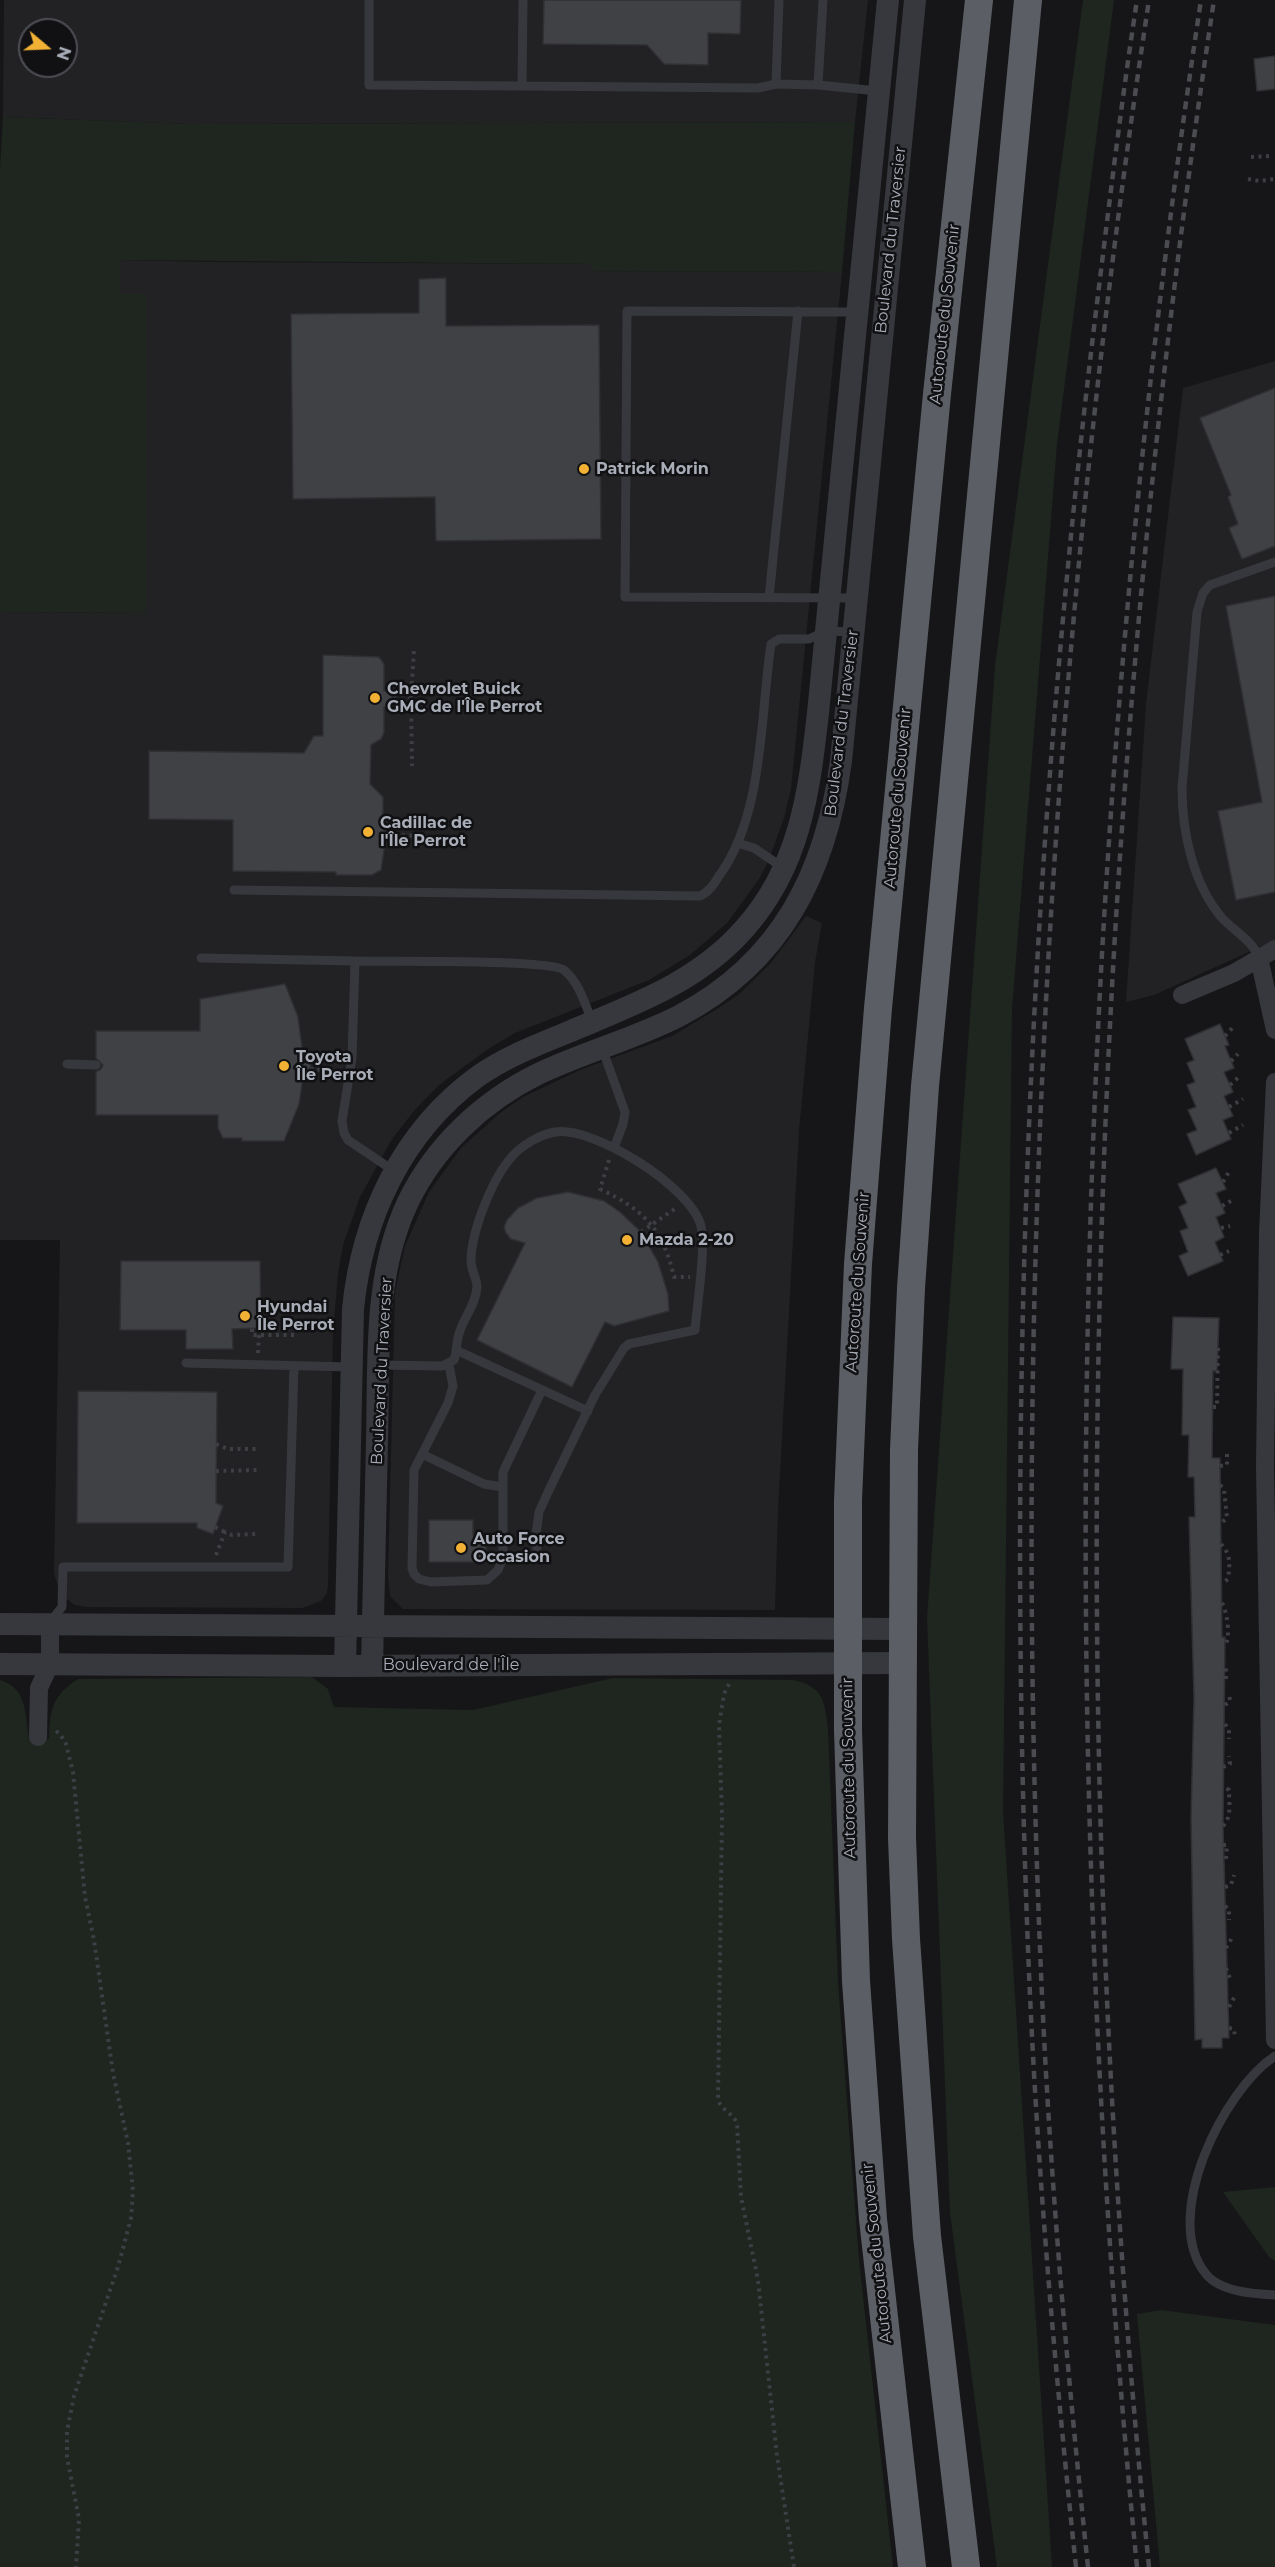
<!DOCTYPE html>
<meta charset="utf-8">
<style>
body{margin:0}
#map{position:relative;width:1275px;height:2567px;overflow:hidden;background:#161618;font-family:Montserrat,sans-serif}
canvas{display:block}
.north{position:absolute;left:18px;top:18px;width:60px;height:60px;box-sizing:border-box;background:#111113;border:2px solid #4d4f55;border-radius:50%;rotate:109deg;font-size:16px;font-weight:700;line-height:24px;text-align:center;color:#a8adb8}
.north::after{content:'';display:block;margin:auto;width:21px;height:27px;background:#f2b134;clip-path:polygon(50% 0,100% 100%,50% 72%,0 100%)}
</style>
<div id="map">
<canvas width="1275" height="2567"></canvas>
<div class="north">N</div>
</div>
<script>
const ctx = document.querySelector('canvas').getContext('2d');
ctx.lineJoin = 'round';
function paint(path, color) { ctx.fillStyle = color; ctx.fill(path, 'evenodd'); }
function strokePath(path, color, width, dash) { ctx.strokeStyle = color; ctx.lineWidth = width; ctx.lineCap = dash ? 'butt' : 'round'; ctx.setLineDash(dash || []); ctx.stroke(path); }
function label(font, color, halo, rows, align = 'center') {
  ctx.font = font + ' Montserrat,sans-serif'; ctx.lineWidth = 5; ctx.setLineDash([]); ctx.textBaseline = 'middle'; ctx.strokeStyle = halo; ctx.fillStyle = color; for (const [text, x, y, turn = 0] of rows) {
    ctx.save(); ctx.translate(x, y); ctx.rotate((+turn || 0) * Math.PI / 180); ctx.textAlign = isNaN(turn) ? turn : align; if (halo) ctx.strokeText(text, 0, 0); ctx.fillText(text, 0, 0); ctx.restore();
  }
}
const built = new Path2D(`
 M4 0H868L855 122 190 124 3 117ZM30 30H66V66H30Z
 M120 260 212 262 592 264 593 271 842 272 791 789 784 818 769 860 759 879 727 923 690 955 649 980 515 1033 488 1049 439 1085 414 1111 392 1139 360 1197 343 1245 338 1274 333 1333 328 1585 327 1593 321 1601 302 1608 86 1607 75 1605 60 1594 54 1573 60 1240H0V612L146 613V295H120Z
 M1275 361V940L1154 995 1126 1002 1146 704 1183 388Z
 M806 916 822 923 815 962 799 1131 778 1509 775 1610 403 1609 390 1596 388 1576 395 1292 405 1246 429 1192 461 1148 500 1113 523 1097 580 1070 672 1036 717 1009 738 995 771 963Z`);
const green = new Path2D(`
 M1083 0H1114L1057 444 1012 1009 1003 1811 1052 2567H997L950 2213 927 1618 995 666Z
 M3 117 190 124 855 122 842 272 592 271V264L120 260V294H146V613L0 612V169Z
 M312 1677 328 1689 334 1707 473 1710 613 1678 793 1680C823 1686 825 1701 828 1729L838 1982 859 2260 893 2567H0V1680C28 1688 25 1716 29 1739H49C50 1709 52 1696 78 1679Z
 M1275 2187V2261L1269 2257 1223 2192Z
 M1161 2310 1275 2325V2567H1160L1137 2314Z`);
const building = new Path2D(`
 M544 0H741L740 34 708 33V65L664 64 647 45 543 44Z
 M1275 56V89L1257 91 1254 59Z
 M446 278V326L599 325 601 539 436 541 435 497 293 499 291 314 419 313V279Z
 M1275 388V546L1242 559 1229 528 1238 524 1228 497 1231 495 1200 418Z
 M1275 596V892L1236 900 1218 811 1262 802 1226 606Z
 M323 655 379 657 384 664V691H393V707H384V733L381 739 371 745 370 784 383 797V815L387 830 381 870 372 875H336V872L233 871V820L149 819V751L304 753 314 736H323Z
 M285 984 298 1017 304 1062H311L309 1077H303L299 1104 284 1141H242V1138H223L218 1128V1115H96V1072L101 1069 103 1065 96 1058V1031H200V999Z
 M1220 1024 1229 1045 1225 1046 1234 1068 1224 1072 1233 1092 1224 1096 1233 1116 1223 1120 1231 1139 1196 1155 1187 1134 1197 1130 1188 1110 1196 1107 1187 1085 1195 1082 1187 1063 1194 1060 1185 1039Z
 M1216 1168 1226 1189 1216 1193 1225 1213 1216 1217 1224 1237 1215 1242 1223 1261 1188 1276 1179 1256 1188 1252 1180 1231 1188 1228 1179 1207 1187 1203 1178 1184Z
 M568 1192 604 1201 620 1212 641 1232 658 1262 668 1294 669 1311 614 1326 605 1322 572 1387 477 1340 525 1243 511 1239 506 1233 504 1227 507 1220 518 1208 537 1198Z
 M121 1261H260L261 1328 232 1329 233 1349H186V1330H120Z
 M1173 1317 1219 1318 1217 1371H1213L1212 1458H1220L1222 1637H1225L1223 1826 1229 2038H1222V2048H1202V2039L1195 2040 1191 1818 1194 1697 1189 1517H1195L1194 1477H1188L1189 1435H1182L1183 1369H1171Z
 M78 1391 217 1392 216 1503 223 1506 213 1534 197 1528V1523H77Z
 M429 1520H473V1535H486V1562H429Z`);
const path = new Path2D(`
 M1251 157 1270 156
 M1248 179 1259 181 1275 179
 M393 698 411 699 412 766
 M411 699 414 649
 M387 834 429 837
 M1225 1036 1235 1025
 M1231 1061 1238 1054
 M310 1069 337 1071
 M1230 1085 1239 1077
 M1229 1107 1243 1099
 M1229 1133 1243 1125
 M609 1160 600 1189C644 1210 663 1229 674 1277H690
 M1223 1182 1230 1170
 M1222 1206 1231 1201
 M1221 1228 1230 1226
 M641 1232 676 1208
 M1220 1255 1229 1251
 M252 1329V1335H294
 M258 1353 259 1335
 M1213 1407H1217L1218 1346
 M216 1444 228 1449H257
 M1220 1466 1227 1465V1453
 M216 1471 257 1470
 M1220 1485 1224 1489 1227 1518 1220 1524
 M215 1527 225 1532
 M1221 1544C1231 1555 1230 1564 1228 1579L1222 1584
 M216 1555 225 1532 232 1535 256 1534
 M1222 1603C1227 1611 1231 1638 1225 1645
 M1226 1679V1664
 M729 1684 724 1694 719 1725 722 1816 718 2100C722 2110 732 2113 737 2123L741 2197 758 2280 777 2456 794 2567
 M1225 1705 1230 1701 1229 1693
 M1225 1724 1229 1730V1739
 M56 1731 60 1734 66 1744 73 1772 85 1897 94 1940 113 2073 128 2143 133 2191 131 2218 118 2267 74 2396 67 2431V2457L79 2519 76 2567
 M1223 1767 1230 1764 1229 1756
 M1223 1826C1232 1817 1229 1802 1229 1790L1223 1786
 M1223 1845H1227L1226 1859
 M1225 1887 1231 1885 1234 1875
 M1225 1906 1229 1909V1920
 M1226 1948 1233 1936
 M1226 1968 1231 1981
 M1229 2007 1235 1996
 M1229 2028 1234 2029 1235 2037`);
const service = new Path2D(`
 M369 0V85L522 86
 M523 0 522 86 758 88 776 84
 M779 0 776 84 818 85
 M823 0 818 85 878 91
 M769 598 798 311
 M856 598 625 597 627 311 856 312
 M737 843 754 848 782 867
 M234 890 700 896C709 892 714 884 719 876 764 815 760 717 771 644L779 639H809L826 631 854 632
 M201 958 355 961
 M1259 958C1253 941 1234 931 1222 918 1193 884 1182 832 1182 788L1197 612 1203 593 1210 585 1275 562
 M602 1048 625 1112 623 1124 614 1148
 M67 1064 96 1065
 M394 1171 348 1140 344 1133 342 1121 352 1058 355 961C385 962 550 959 564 970 579 982 586 1006 592 1022
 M456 1350 588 1411
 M186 1363 351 1367
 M379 1365 442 1366 454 1360C457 1352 456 1342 459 1334 463 1318 476 1305 477 1287 477 1278 471 1271 471 1261 471 1233 491 1182 509 1160 519 1147 538 1135 555 1132 594 1126 691 1187 701 1226 706 1249 697 1305 695 1330L629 1344 624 1348 595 1395 549 1490 539 1512 536 1535 537 1552
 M449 1365 453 1386 448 1403 414 1470 412 1568 414 1574 419 1579 431 1582 487 1580 498 1570 503 1558V1472L542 1390
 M422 1454 484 1484 503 1487
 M50 1622 62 1607 63 1567H288L294 1366
 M1275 2056C1223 2090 1160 2218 1206 2274 1220 2292 1255 2294 1275 2295`);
const minor = new Path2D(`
 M1259 958 1275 1030
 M1182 995 1234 973 1275 949
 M1275 1082 1268 1233 1265 1467 1275 2040
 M38 1737 39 1688 50 1664V1623`);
const tertiary = new Path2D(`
 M0 1624 902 1629
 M0 1664 345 1666 902 1663
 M345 1666 353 1309C362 1218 402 1132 477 1077 505 1057 539 1044 571 1031 635 1004 698 982 745 928 800 866 809 793 818 713L888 0
 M372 1666C374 1590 376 1515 377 1440 379 1362 373 1275 408 1202 435 1146 483 1101 538 1074 584 1052 634 1039 679 1016 782 962 826 872 841 761L915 0`);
const trunk = new Path2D(`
 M912 2567 873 2219 856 1981 848 1730V1500L858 1264 878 1008 937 394 979 0
 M966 2567 927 2236 906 1939 902 1838 904 1450 911 1288 925 1086 1028 0`);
const rail = new Path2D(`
 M1076 2567C1054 2361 1036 2155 1028 1948 1006 1396 1030 843 1098 295 1110 197 1122 98 1137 0
 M1088 2567C1066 2361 1048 2155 1040 1948 1013 1298 1051 643 1149 0
 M1137 2567C1052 1712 1072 850 1201 0
 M1149 2567C1061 1713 1085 848 1214 0`);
const markers = [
 [584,469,6,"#f2b134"],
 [375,698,6,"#f2b134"],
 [368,832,6,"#f2b134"],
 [284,1066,6,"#f2b134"],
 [627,1240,6,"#f2b134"],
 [245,1316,6,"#f2b134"],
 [461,1548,6,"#f2b134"]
];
const streetNames = [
 ["Boulevard du Traversier",891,240,-84],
 ["Autoroute du Souvenir",945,314,-84],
 ["Boulevard du Traversier",842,723,-83],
 ["Autoroute du Souvenir",898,798,-85],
 ["Autoroute du Souvenir",858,1282,-86],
 ["Boulevard du Traversier",382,1371,-87],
 ["Boulevard de l'Île",451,1665],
 ["Autoroute du Souvenir",849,1768,-91],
 ["Autoroute du Souvenir",877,2253,-96]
];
const poiNames = [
 ["Patrick Morin",596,469],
 ["Chevrolet Buick",387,689],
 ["GMC de l'Île Perrot",387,707],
 ["Cadillac de",380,823],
 ["l'Île Perrot",380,841],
 ["Toyota",296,1057],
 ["Île Perrot",296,1075],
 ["Mazda 2-20",639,1240],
 ["Hyundai",257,1307],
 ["Île Perrot",257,1325],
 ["Auto Force",473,1539],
 ["Occasion",473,1557]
];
paint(built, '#222225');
paint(green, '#1e261f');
paint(building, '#404145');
strokePath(building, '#303034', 1.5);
strokePath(path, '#3d3f44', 4, [3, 4.5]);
strokePath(service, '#37383d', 9);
strokePath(minor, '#37383d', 18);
strokePath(tertiary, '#37383d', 22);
strokePath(trunk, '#5b5e65', 28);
strokePath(rail, '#4a4c52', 4.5, [8, 6]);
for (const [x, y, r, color] of markers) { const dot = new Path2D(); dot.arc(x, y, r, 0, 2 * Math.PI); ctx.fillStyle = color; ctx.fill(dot); strokePath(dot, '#111113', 2); }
label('16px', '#a8adb8', '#111113', streetNames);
label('bold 16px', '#a8adb8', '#111113', poiNames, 'left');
</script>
